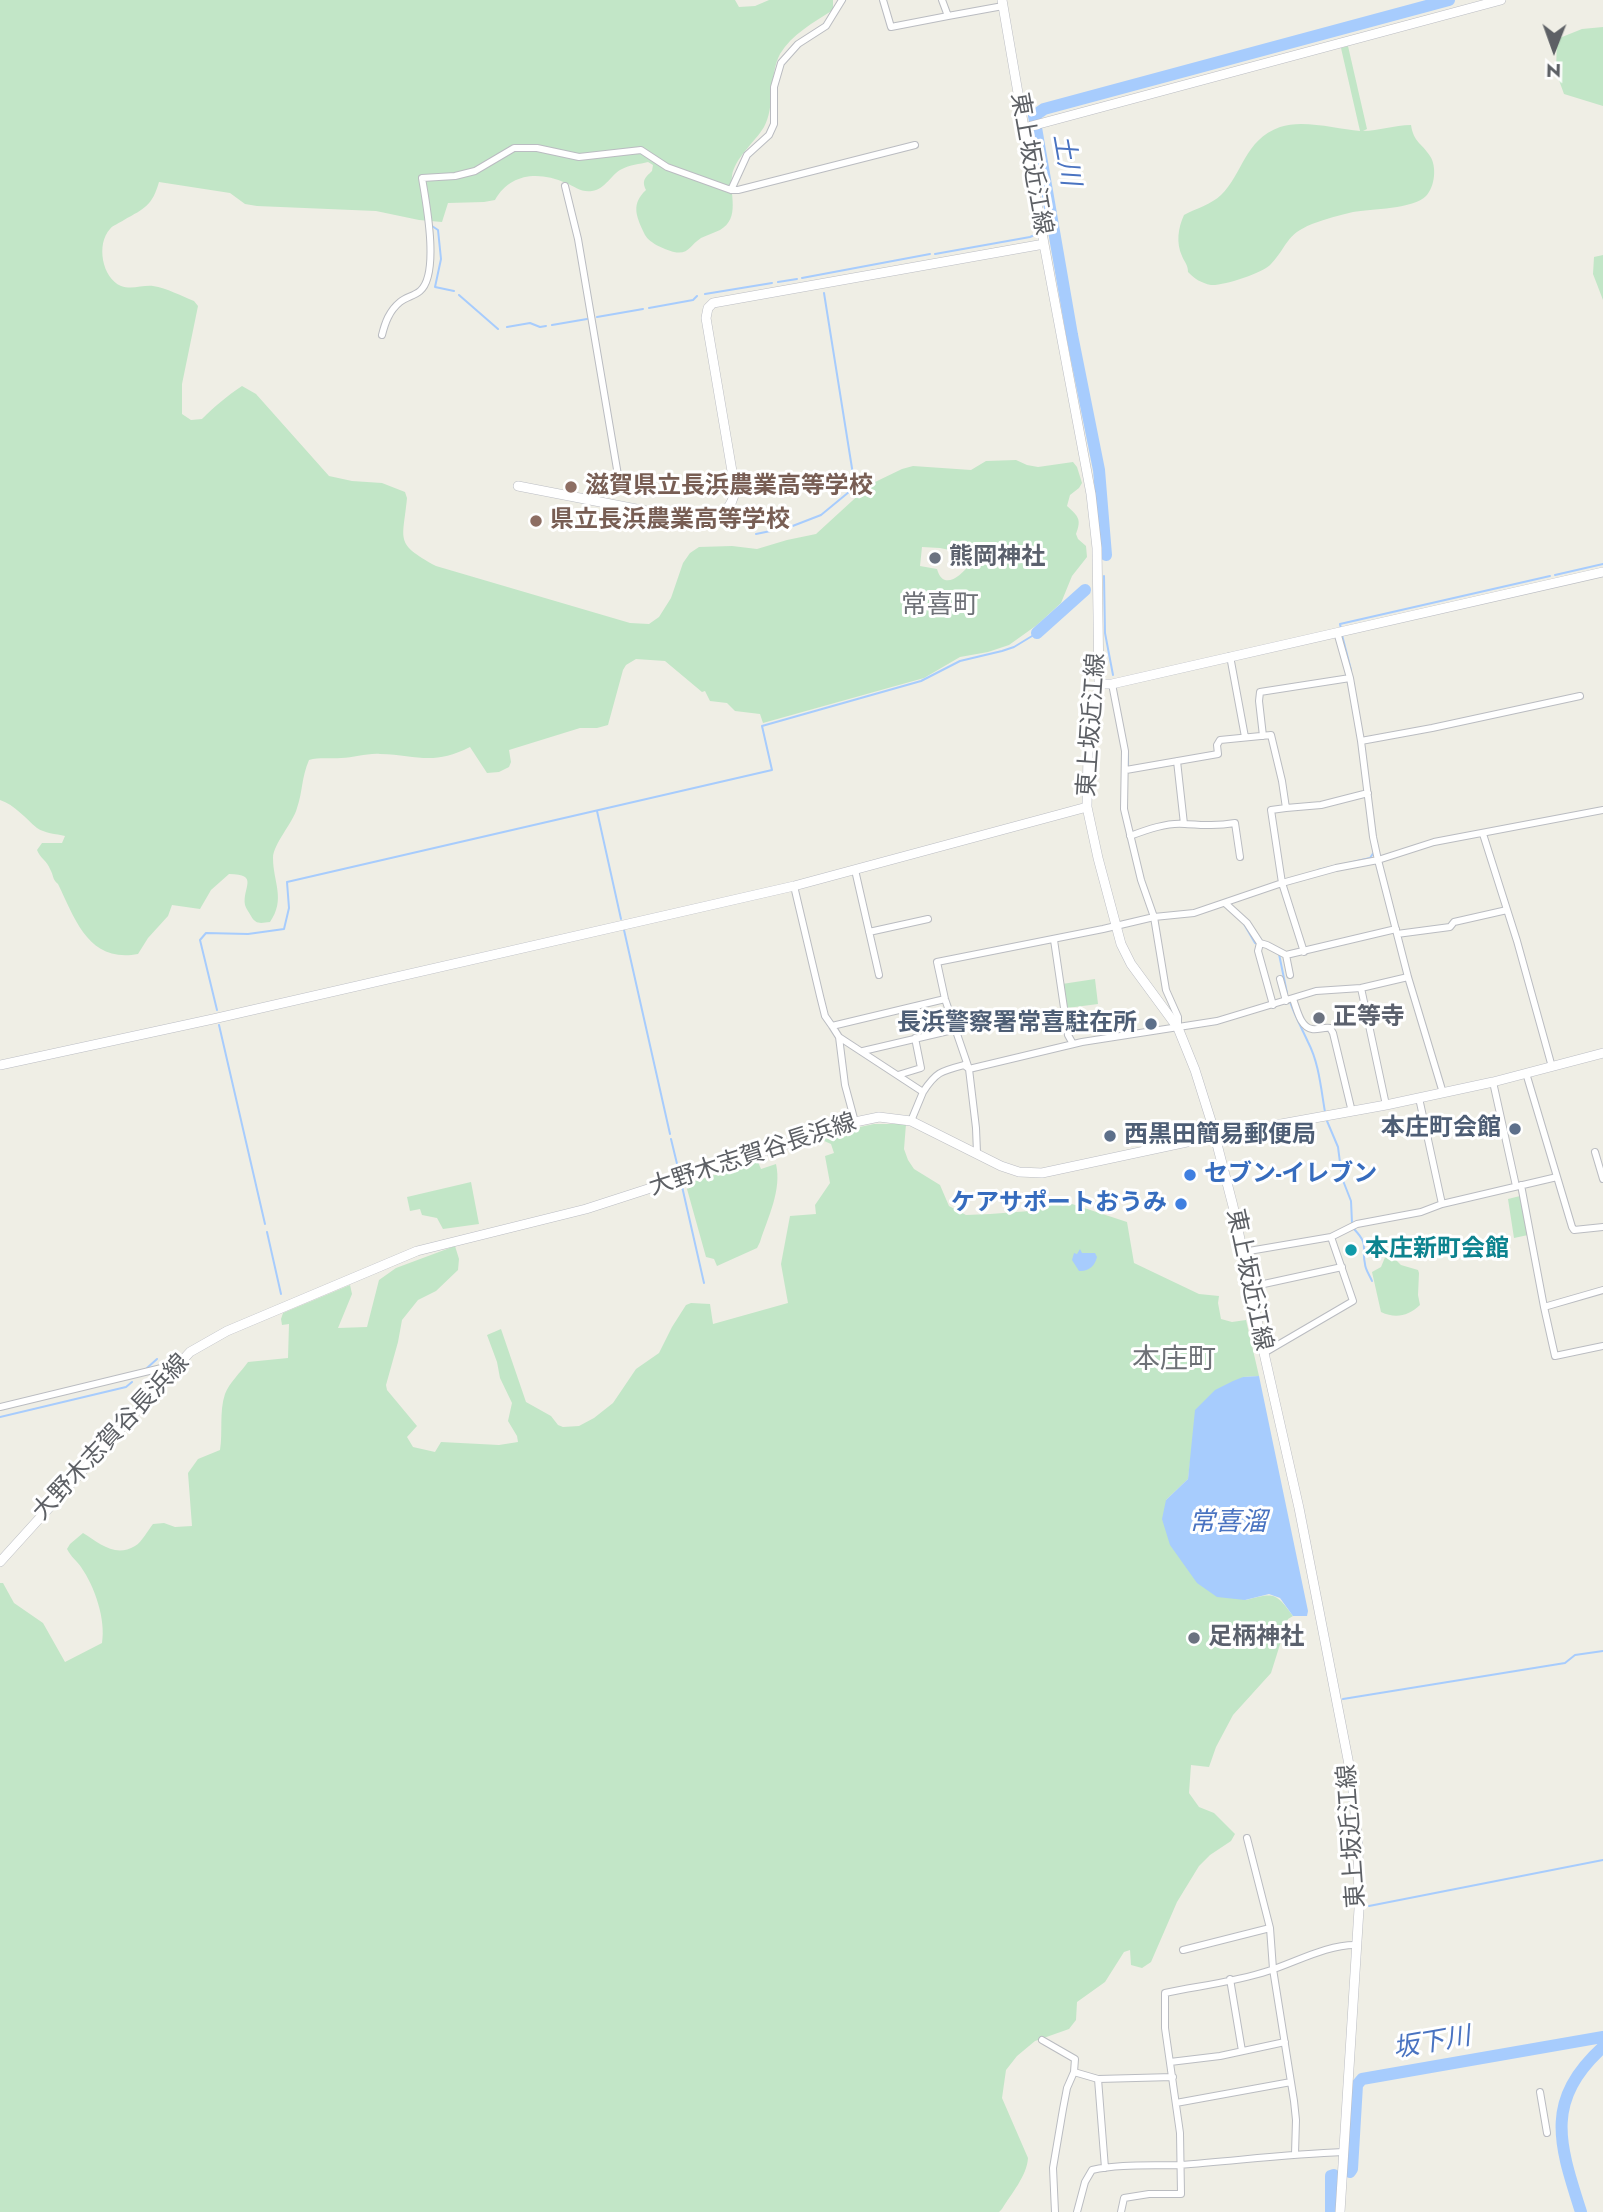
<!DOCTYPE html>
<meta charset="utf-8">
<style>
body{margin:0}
#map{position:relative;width:1603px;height:2212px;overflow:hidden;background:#efeee5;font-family:Jost,sans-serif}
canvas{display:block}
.north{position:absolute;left:1519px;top:14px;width:70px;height:70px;-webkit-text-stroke:5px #fff;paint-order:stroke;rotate:181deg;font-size:19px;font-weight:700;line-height:28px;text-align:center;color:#5d6065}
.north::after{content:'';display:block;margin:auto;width:24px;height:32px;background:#5d6065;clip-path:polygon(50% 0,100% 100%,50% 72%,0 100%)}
</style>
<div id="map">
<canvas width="1603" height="2212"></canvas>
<div class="north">N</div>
</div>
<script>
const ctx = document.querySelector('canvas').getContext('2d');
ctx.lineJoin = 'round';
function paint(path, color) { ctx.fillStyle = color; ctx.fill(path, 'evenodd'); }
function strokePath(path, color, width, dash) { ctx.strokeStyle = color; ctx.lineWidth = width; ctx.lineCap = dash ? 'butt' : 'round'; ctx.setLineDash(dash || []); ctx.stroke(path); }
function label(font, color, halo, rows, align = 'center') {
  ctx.font = font + ' Jost,"Noto Sans JP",sans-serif'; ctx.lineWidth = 6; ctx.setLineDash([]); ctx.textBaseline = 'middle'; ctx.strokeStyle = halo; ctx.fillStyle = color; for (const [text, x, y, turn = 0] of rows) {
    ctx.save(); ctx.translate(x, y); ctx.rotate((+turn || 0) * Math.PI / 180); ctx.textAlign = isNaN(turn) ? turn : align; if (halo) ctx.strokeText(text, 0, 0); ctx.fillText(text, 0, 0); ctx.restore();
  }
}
const green = new Path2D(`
 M0 0H735L739 7 755 6 769 0H833V10C813 23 792 34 780 54 769 74 775 108 764 127 755 142 734 159 732 176 729 194 741 218 720 230 714 233 707 235 701 238 690 245 689 255 674 252 664 249 648 243 644 233 636 216 631 204 646 190 641 180 646 177 652 171L653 165 648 162C640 164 629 165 622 169 611 174 606 189 592 191 582 193 574 186 566 183 539 171 510 173 495 200L484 202 448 203 442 222 419 220 376 211 257 206 245 204 230 193 159 182C152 206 145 208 124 220 120 223 113 225 110 229 96 244 102 278 121 286 132 290 142 285 153 286 167 288 181 296 194 301L198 306 182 384V414L191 420 202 419C215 406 227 396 242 386L256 394 329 476 352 481 382 483 405 492 407 498C403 541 394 543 436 566L630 623 649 624 659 617 671 598 683 563 690 553 699 547 732 546 757 549 787 540 816 534 864 490 873 483 902 469 913 466 971 470 986 461 1016 460 1027 465 1038 467 1073 462 1077 467 1082 483 1079 488 1070 495 1067 506C1078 516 1082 519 1076 534L1078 539 1086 546 1087 557 1072 576 1061 603 1037 625 1009 645 988 652 960 657 924 678 763 723 760 714 735 711 727 703 710 701 705 691 702 692 665 661 636 659 626 665 623 670 608 725 597 728H580L509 750 511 762 509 767 499 772 487 773 470 747C433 766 417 755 380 754 367 753 354 758 341 758 331 759 319 757 309 760 301 779 303 791 297 808 293 823 273 844 273 858 273 882 286 899 270 922 261 923 256 925 251 916 249 912 246 909 245 905 242 888 260 874 229 874L211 890 200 909 172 905 168 916 148 938 138 954C89 963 76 921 58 884 52 879 54 876 50 869 47 861 40 858 37 850L42 843H62L65 836C56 834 44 833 37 828 25 818 15 805 0 800ZM922 547 940 548 969 554V565C961 576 943 591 937 569L920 566Z
 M1603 27V106L1564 94 1556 72 1557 39 1582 29Z
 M1348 46 1367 129 1363 131C1379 131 1394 125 1411 125 1414 143 1421 142 1430 156 1437 166 1435 187 1426 196 1414 209 1371 209 1353 212 1340 215 1325 219 1312 224 1285 235 1288 246 1271 264 1263 273 1223 286 1211 285 1201 283 1195 279 1188 272 1188 265 1185 263 1182 256 1176 243 1178 228 1184 215 1195 209 1212 204 1221 195 1243 174 1244 140 1280 127 1303 119 1337 129 1360 131L1341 48Z
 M1603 255V300L1593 274 1594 257Z
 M1095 979 1098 1004 1067 1008 1062 984Z
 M874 1124H906L904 1149 908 1160 914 1169 940 1185 949 1206 966 1215 990 1214 1030 1211 1046 1200 1058 1201 1062 1206 1072 1204 1127 1222 1134 1263 1199 1294 1219 1296 1218 1303 1221 1319 1232 1322 1246 1320 1259 1376 1243 1377 1190 1463 1188 1479 1166 1500 1245 1600C1274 1593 1275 1591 1293 1616L1288 1619 1271 1673 1233 1715 1216 1747 1209 1767 1191 1765 1189 1793 1199 1807 1214 1813 1235 1834 1231 1841 1210 1855 1199 1866 1177 1902 1151 1962 1142 1968 1131 1965 1130 1950 1124 1952 1105 1982 1077 2002 1076 2020 1069 2029 1035 2041 1017 2056 1006 2070 1002 2098 1028 2158C1027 2176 1011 2194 1002 2209L999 2212H0V1583H3L14 1603 43 1623 65 1662 102 1643C106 1620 95 1587 81 1567 77 1561 71 1557 67 1549L70 1544 83 1533C99 1543 115 1558 135 1546 142 1542 148 1530 153 1524L164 1523 175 1527 192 1526 188 1473 198 1459 220 1450C223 1432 219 1412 225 1394 229 1383 241 1372 248 1362L288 1358 289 1324 282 1325 281 1319 283 1313 350 1285 352 1294 338 1328 367 1327 379 1280 396 1268 455 1246 459 1259 458 1270 436 1291 418 1300 402 1320 398 1342 386 1385 387 1390 417 1426 407 1437 413 1447 435 1452 441 1442 499 1445 518 1442 517 1436 508 1421 512 1403 500 1378 497 1362 487 1335 501 1329 526 1402 551 1416 558 1425 563 1427 579 1426 594 1418 613 1403 636 1369 659 1353 672 1327 686 1305 691 1303 710 1304 713 1324 788 1303 781 1264 790 1216 816 1214 815 1205 830 1183 825 1156 834 1153 831 1144 822 1140V1138L841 1131Z
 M758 1162 761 1169 776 1164C782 1190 768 1217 760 1242L757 1248 717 1266 714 1259 706 1257 687 1189 695 1181Z
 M471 1182 479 1224 443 1229 437 1218 422 1215 420 1209 410 1211 407 1197Z
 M1520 1196 1528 1235 1514 1238 1508 1199Z
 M1386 1255H1391L1401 1265 1418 1270 1419 1273 1418 1295 1420 1305C1408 1316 1396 1319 1381 1312L1372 1272 1381 1267Z`);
const water = new Path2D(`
 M1080 1249 1082 1253H1095L1097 1257C1095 1266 1088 1272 1079 1271L1072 1260 1074 1253 1077 1254Z
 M1259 1376 1308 1611 1307 1616H1293L1280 1598 1269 1594 1245 1600 1217 1597 1197 1583 1170 1545 1162 1519 1166 1500 1188 1479 1195 1410 1215 1390 1233 1381 1243 1377Z`);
const stream = new Path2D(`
 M432 226 438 230 441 259 435 287 454 291
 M1045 232 1054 230
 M935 254 1030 237 1039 233
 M802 278 930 254
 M778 282 797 279
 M705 294 772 283
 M459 295 498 329
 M649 308 693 300 697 296
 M597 317 643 309
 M552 325 587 319
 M507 327 530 323 540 327 546 326
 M756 534 790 527 821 515 855 487 824 293
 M1555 575 1603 564
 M1104 576 1105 633 1113 675
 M1341 629 1340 624 1550 576
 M1342 635 1351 670
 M1128 754V766
 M597 811 621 919
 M1318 870 1370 858 1374 852
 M1244 924 1255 943 1258 944
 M624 930 670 1134
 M1279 954 1287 993
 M1290 1002C1295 1016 1302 1029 1308 1042 1319 1063 1321 1089 1325 1112
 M217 1010 200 940 206 933 248 934 284 929 289 908 287 882 772 770 762 726 921 681 960 661 1002 651 1014 647 1037 633
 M219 1025 265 1224
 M1327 1121 1338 1147 1342 1178 1351 1201 1352 1223
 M671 1139 679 1172
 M681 1182 704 1283
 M1354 1229C1370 1246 1361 1246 1365 1264 1365 1269 1370 1276 1372 1281
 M267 1232 281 1294
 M147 1368 157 1359
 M0 1417 126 1387 132 1382
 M1343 1699 1565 1663 1575 1655 1603 1651
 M1369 1906 1603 1860`);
const river = new Path2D(`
 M1106 555 1099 470 1072 335 1034 116 1044 109 1449 0
 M1037 633 1085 590
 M1350 2172 1352 2169 1357 2085 1362 2079 1603 2037
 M1331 2212V2176L1334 2175
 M1581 2212C1559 2143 1544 2101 1603 2047`);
const street = new Path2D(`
 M883 0 891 27 948 16
 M942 0 948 16 1003 6
 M565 186 578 239 620 487
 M731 190 747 155 769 135 774 124V87L781 63 798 44 826 26 842 0
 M382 335C385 323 389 311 400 302 406 297 414 296 420 291 440 274 426 202 422 178L455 176 475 171 514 148H537L579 157 641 150 667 167 731 190H738L915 145
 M1337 632 1350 678 1361 741 1373 837 1378 860 1408 977 1443 1093
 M1230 656 1245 737
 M1112 684 1125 751 1124 809 1141 880 1154 917 1194 913 1282 883 1336 868 1378 860 1434 842 1603 810
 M1263 736 1259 701 1260 692 1350 678
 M1361 741 1432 728 1580 696
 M1177 761 1184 824
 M1126 770 1218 754 1217 745 1220 740 1271 735 1282 781 1286 808 1321 805 1368 793
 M1286 808 1271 810 1282 883 1304 952
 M1483 834 1517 941 1552 1067
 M1130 836C1146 830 1168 822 1185 824 1203 825 1217 826 1235 823L1240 857
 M855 870 879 975
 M794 886 820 996 825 1016 832 1026 839 1037 923 1092 911 1121
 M1225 903 1247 923 1260 943 1267 945 1286 955 1396 929
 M869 932 928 919
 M1397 934 1450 927 1454 922 1507 910
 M1054 940 1068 1035 1073 1044
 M1260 943 1258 951 1273 1005
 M1286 955 1290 975
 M1280 979 1286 1001
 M1361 988 1386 1105
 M1293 999C1297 1009 1300 1027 1312 1029 1318 1030 1324 1027 1330 1028L1333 1033 1352 1112
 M832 1026 945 999
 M839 1037 845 1085 855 1122
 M863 1051 957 1029
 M1526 1073 1572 1227 1574 1230 1603 1227
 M898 1075 921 1068 915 1038
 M1493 1082 1516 1186
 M923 1092C936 1072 941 1071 964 1065L969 1069 1082 1042 1217 1021 1316 991 1361 988 1408 977
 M1419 1098 1442 1204
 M1595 1152 1603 1179
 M977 1153 976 1128 969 1069 945 999 937 962 1103 929 1154 917 1166 990 1178 1017V1028
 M1521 1185 1544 1307
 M1243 1252 1331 1237 1357 1224 1421 1212 1442 1204 1557 1177
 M1250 1287 1342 1267
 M1603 1290 1544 1307 1555 1356 1603 1346
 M1264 1353 1353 1301 1331 1237
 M0 1407 178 1364
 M1247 1838 1270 1928 1273 1969 1294 2101 1296 2120 1295 2154
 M1183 1950 1270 1928
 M1230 1979 1242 2051
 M1042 2040 1075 2059 1074 2072 1067 2088 1063 2109 1053 2168 1055 2212
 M1170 2062 1220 2056 1285 2042
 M1074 2072 1098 2079 1173 2077
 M1098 2079 1105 2168
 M1540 2092 1547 2133
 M1176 2103 1291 2082
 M1077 2212 1085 2182 1092 2170C1120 2164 1150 2166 1179 2165 1234 2161 1288 2154 1343 2152
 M1121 2212 1124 2198 1149 2194H1181L1180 2133 1165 2028V1993C1198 1986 1235 1982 1268 1971 1296 1962 1328 1944 1357 1945`);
const secondary = new Path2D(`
 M1002 0 1044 244 1091 494 1097 548 1099 684 1088 753 1087 807 1098 858 1121 944 1131 964 1178 1028 1195 1070 1211 1121 1233 1206 1264 1353 1299 1508 1352 1780 1358 1845 1359 1909 1340 2212
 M1024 128 1501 0
 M518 486 698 521C718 522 733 509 735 489L706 318 708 308 713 303 1044 244
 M1099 684H1112L1603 572
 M0 1065 213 1019 794 886 1087 807
 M0 1562 190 1352 227 1331 417 1251 586 1209 855 1122 879 1117 911 1121 1001 1166 1019 1172 1042 1173 1215 1136 1386 1105 1493 1082 1603 1053`);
const markers = [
 [571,487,7,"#8d6e63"],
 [536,521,7,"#8d6e63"],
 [935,558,7,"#6b7280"],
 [1319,1018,7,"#6b7280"],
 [1151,1024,7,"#5c6f8a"],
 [1515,1129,7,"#5c6f8a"],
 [1110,1136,7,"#5c6f8a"],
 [1190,1175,7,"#3f7fe0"],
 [1181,1204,7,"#3f7fe0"],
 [1351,1250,7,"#0f9aa8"],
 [1194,1638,7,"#6b7280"]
];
const streetNames = [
 ["東上坂近江線",1030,164,80],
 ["東上坂近江線",1093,725,-86],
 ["大野木志賀谷長浜線",753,1156,-18],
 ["東上坂近江線",1248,1280,78],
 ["大野木志賀谷長浜線",112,1438,-47],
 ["東上坂近江線",1353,1836,-94]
];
const educationNames = [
 ["滋賀県立長浜農業高等学校",585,487],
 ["県立長浜農業高等学校",550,521]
];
const worshipNames = [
 ["熊岡神社",949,558],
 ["正等寺",1333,1018],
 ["足柄神社",1208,1638]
];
const serviceNames = [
 ["長浜警察署常喜駐在所",1137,1024],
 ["本庄町会館",1501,1129],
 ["西黒田簡易郵便局",1124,1136,"left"]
];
const shopNames = [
 ["セブン-イレブン",1204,1175],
 ["ケアサポートおうみ",1167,1204,"right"]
];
const cultureNames = [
 ["本庄新町会館",1365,1250]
];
const waterNames = [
 ["土川",1065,160,80],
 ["常喜溜",1228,1524],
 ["坂下川",1432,2044,-10]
];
const neighbourhoodNames = [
 ["常喜町",940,607]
];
const quarterNames = [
 ["本庄町",1174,1361]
];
paint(green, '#c2e6c7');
paint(water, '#a7ccfd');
strokePath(stream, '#a7ccfd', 2);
strokePath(river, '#a7ccfd', 12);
strokePath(street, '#babcc1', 8);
strokePath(secondary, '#bbbdc3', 10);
strokePath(street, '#fff', 6);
strokePath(secondary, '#fff', 9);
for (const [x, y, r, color] of markers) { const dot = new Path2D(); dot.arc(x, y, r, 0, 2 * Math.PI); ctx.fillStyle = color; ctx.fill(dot); strokePath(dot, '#fff', 2.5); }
label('24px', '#5d6065', '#fff', streetNames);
label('bold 24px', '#785e54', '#fff', educationNames, 'left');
label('bold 24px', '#5b616d', '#fff', worshipNames, 'left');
label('bold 24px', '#4e5e75', '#fff', serviceNames, 'right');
label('bold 24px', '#366cbe', '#fff', shopNames, 'left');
label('bold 24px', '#0d838f', '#fff', cultureNames, 'left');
label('italic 26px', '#4973c1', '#fff', waterNames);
label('26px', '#6e7177', '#fff', neighbourhoodNames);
label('28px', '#6e7177', '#fff', quarterNames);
</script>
